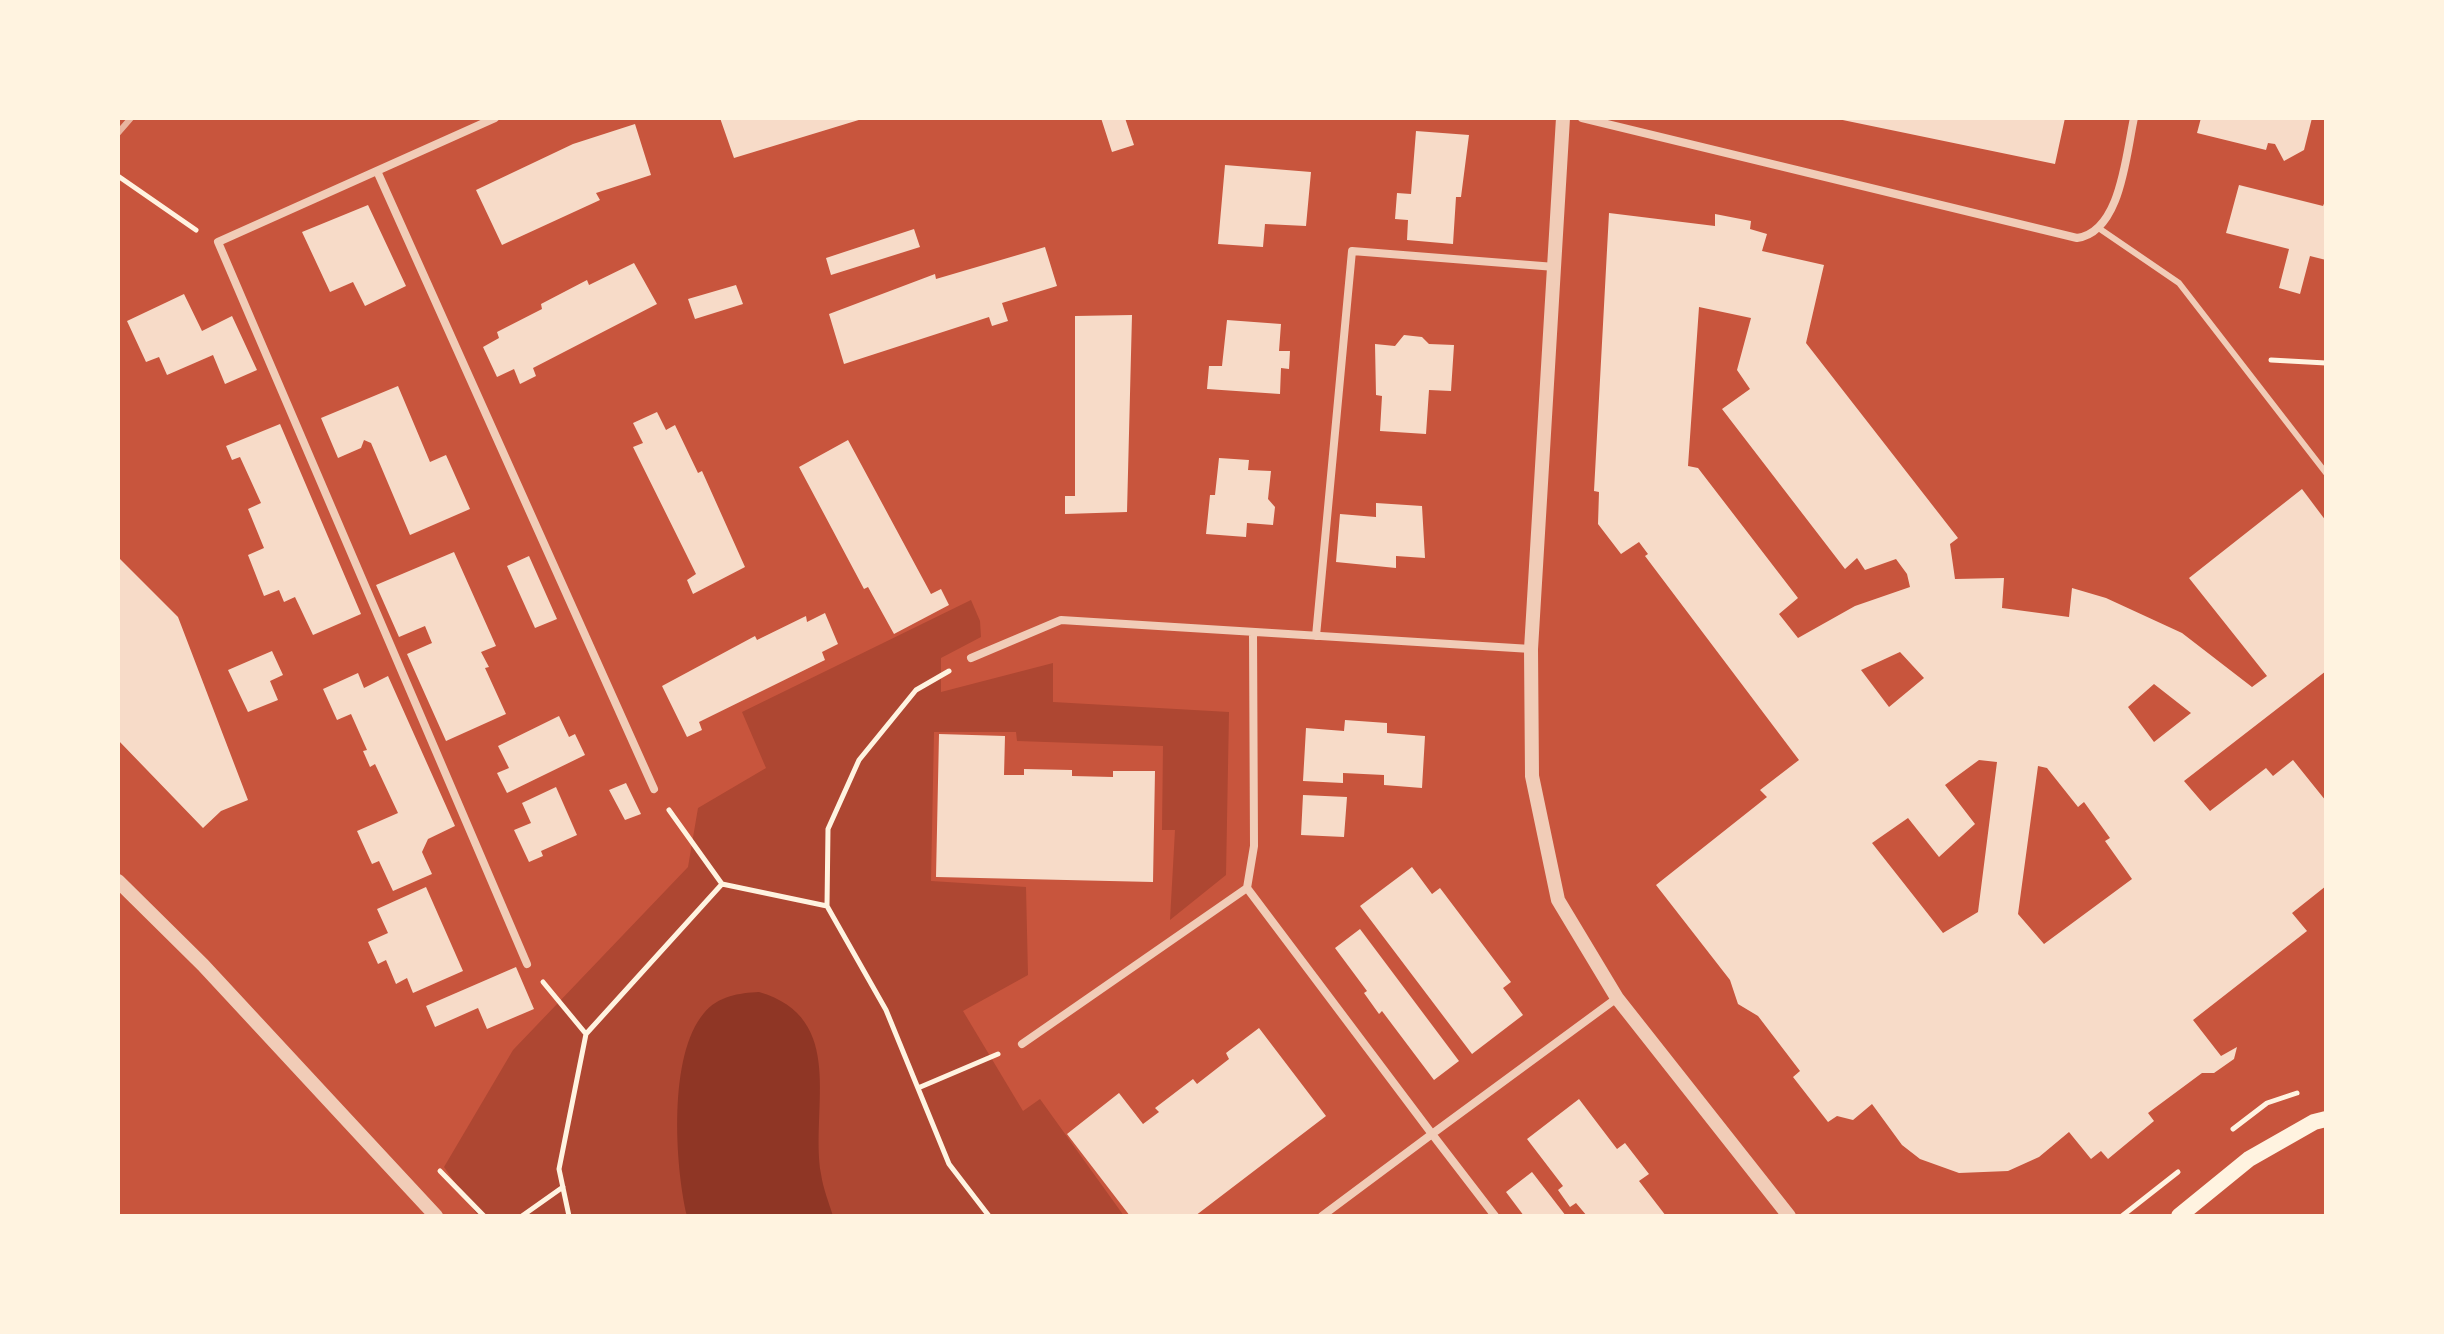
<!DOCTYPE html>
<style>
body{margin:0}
#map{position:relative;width:2444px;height:1334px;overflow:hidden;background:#c8553d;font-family:Arial,sans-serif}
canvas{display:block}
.frame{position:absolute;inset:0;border:120px solid #fff3e0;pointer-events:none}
</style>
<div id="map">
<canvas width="2444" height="1334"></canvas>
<div class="frame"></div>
</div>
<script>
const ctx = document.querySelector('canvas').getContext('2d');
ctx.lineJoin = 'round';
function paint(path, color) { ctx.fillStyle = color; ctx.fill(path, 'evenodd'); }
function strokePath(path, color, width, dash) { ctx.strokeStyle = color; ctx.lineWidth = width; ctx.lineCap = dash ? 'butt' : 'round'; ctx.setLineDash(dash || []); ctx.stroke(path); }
const green = new Path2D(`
 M971 600 980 621 981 637 941 658V692L1053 663V702L1229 712 1226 875 1170 920 1175 830H1162L1163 746 1017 741 1016 732H934L931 881 1026 887 1028 975 963 1011 1023 1111 1040 1099 1124 1216H478L444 1167 513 1050 688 867 698 808 766 768 742 712Z`);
const water = new Path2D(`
 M759 992C848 1018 810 1108 821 1174 823 1188 829 1203 833 1216H687C675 1165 668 1055 704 1013 718 996 739 993 759 992Z`);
const building = new Path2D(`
 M720 118H862V119L734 158Z
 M1101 118H1125L1134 145 1112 152Z
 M1833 118H2065L2055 164Z
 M2201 118H2312L2304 150 2284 161 2275 144 2268 143 2266 150 2197 133Z
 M635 124 651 175 596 193 600 200 502 245 476 190 573 144Z
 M1416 131 1469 135 1461 197H1456L1453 244 1407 240 1408 220 1395 219 1397 193 1411 194Z
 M1225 165 1311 172 1306 226 1265 224 1263 247 1218 244Z
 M2239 185 2323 206 2326 199V260L2310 256 2300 294 2279 288 2289 249 2226 233Z
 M368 205 406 286 365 306 353 282 330 292 302 232Z
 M1609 213 1715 226V214L1751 221 1750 229 1767 234 1762 251 1824 265 1806 343 1958 538 1950 544 1955 579 2004 578 2002 608 2069 617 2072 588 2106 598 2182 633 2252 687 2267 676 2189 578 2302 489 2326 521V671L2184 781 2210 811 2266 768 2273 776 2293 760 2326 801V886L2292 913 2307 931 2193 1020 2221 1056 2237 1047 2234 1059 2214 1073H2202L2148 1113 2154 1121 2108 1159 2101 1151 2091 1159 2069 1132 2039 1157 2008 1171 1959 1173 1920 1159 1902 1145 1872 1104 1853 1120 1837 1116 1828 1122 1793 1077 1800 1071 1758 1016 1738 1004 1730 980 1656 885 1767 797 1760 790 1799 760 1645 556 1648 554 1639 542 1621 554 1598 524 1599 492 1594 491ZM1699 307 1751 318 1737 370 1750 389 1722 409 1845 569 1857 558 1865 570 1896 559 1907 574 1910 587 1855 606 1798 638 1779 614 1798 598 1698 468 1688 466ZM1900 652 1924 678 1889 707 1861 670ZM2154 684 2191 713 2154 742 2128 707ZM1979 760 1997 762 1978 912 1943 933 1872 843 1908 818 1939 857 1975 824 1945 785ZM2038 766 2047 768 2078 807 2084 802 2110 838 2105 841 2132 879 2044 944 2018 914Z
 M914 229 920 247 831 275 826 258Z
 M1045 247 1057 286 1002 303 1008 321 992 326 989 317 844 364 829 314 935 274 936 279Z
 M634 263 657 304 533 368 536 376 520 384 514 369 497 377 483 347 499 338 497 332 542 309 541 304 587 280 589 285Z
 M736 285 743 304 695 319 688 299Z
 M184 294 202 331 232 316 257 370 225 384 213 355 167 375 159 357 146 362 127 321Z
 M1132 315 1127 512 1065 514V496H1075V316Z
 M1227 320 1281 324 1279 351H1290L1289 369 1281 368 1280 394 1207 389 1209 366H1222Z
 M1404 335 1422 337 1429 344 1454 345 1451 391 1429 390 1426 434 1380 431 1382 396 1376 395 1375 344 1395 346Z
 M398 386 430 462 446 455 470 509 410 535 371 443 364 440 361 448 338 458 321 418Z
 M657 412 666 430 675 425 698 473 702 471 745 567 693 594 687 580 696 574 633 447 643 443 633 423Z
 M280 424 361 614 313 635 295 597 284 602 279 590 264 596 248 555 264 548 248 509 261 503 240 457 232 460 226 446Z
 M848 440 931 594 941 589 949 605 894 634 868 587 864 589 799 467Z
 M1219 458 1249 460 1248 470 1271 471 1268 499 1275 507 1273 525 1247 523 1246 537 1206 534 1210 495H1215Z
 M1376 503 1422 506 1425 558 1396 556V568L1336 562 1340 514 1376 517Z
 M454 552 496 646 481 652 489 667 485 668 506 714 446 741 407 654 432 643 425 626 399 637 376 585Z
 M529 556 557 619 535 628 507 566Z
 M118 557 178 617 248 800 221 811 203 828 118 740Z
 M825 613 838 644 822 652 825 660 699 722 702 730 687 737 662 686 755 636 757 640 806 616 807 622Z
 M272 651 283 675 270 681 278 700 248 712 228 670Z
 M358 673 364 688 388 676 455 826 428 839 422 852 432 874 393 891 379 861 372 864 357 831 398 813 375 764 370 767 363 751 367 750 351 714 337 720 323 689Z
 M559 716 569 737 575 734 585 755 507 793 497 773 509 768 498 746Z
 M1345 720 1387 723V733L1425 736 1422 788 1384 785V775L1343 773V783L1303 781 1306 728 1344 731Z
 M939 734 1005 736 1004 775H1024V769L1072 770V776L1113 777V771H1155L1153 882 936 877Z
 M626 783 641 814 625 820 609 790Z
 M556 787 577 835 541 851 543 856 529 862 514 830 531 823 522 803Z
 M1303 795 1347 797 1344 837 1301 835Z
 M1412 867 1432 894 1440 888 1511 982 1503 988 1523 1015 1472 1054 1360 906Z
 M426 887 463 971 413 993 407 978 396 984 386 960 378 964 368 942 388 933 377 909Z
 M1360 929 1459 1061 1434 1080 1382 1011 1379 1014 1364 993 1367 991 1335 948Z
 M516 967 534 1009 487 1029 478 1008 435 1027 426 1006Z
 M1259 1028 1326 1116 1195 1216H1130L1067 1134 1119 1093 1143 1124 1159 1112 1155 1108 1193 1079 1197 1084 1229 1059 1226 1053Z
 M1579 1099 1617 1149 1625 1143 1649 1174 1639 1181 1666 1216H1587L1576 1203 1570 1207 1558 1190 1563 1186 1527 1139Z
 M1532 1172 1566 1216H1524L1506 1192Z`);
const path = new Path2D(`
 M118 176 196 230
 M2271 360 2326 363
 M949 671 916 690 859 760 828 829 827 906 886 1010 949 1164 989 1216
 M669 810 722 884
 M543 982 586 1034
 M918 1088 998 1054
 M2233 1129 2267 1103 2297 1093
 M440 1171 484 1216
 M522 1216 563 1187
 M569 1216 559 1169 586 1034 722 884 827 906
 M2122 1216 2178 1172`);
const service = new Path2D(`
 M2100 229 2179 283 2326 473`);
const minor = new Path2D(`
 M495 118 218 242 527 964
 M1582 118 2077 238C2121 232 2126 154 2134 118
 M377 171 654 789
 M1253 632 1254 846 1247 888 1432 1134 1617 998
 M1316 636 1352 251 1555 267
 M971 658 1061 620 1531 649
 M1022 1044 1247 888
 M1322 1216 1432 1134 1495 1216`);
const tertiary = new Path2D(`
 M1563 118 1531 649 1532 776 1558 900 1617 998 1789 1216
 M118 881 203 965 436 1216`);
const secondary = new Path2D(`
 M2179 1216 2249 1159 2314 1122 2326 1119`);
const rail = new Path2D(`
 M118 133 131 118`);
paint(green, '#ae4732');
paint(water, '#8f3625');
paint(building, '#f7dbc8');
strokePath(path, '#fff3e0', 5);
strokePath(service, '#f1ccb7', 6);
strokePath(minor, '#f1ccb7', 8);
strokePath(tertiary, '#f1ccb7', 14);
strokePath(secondary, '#fff3e0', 16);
strokePath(rail, '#e9b49f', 6);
</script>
